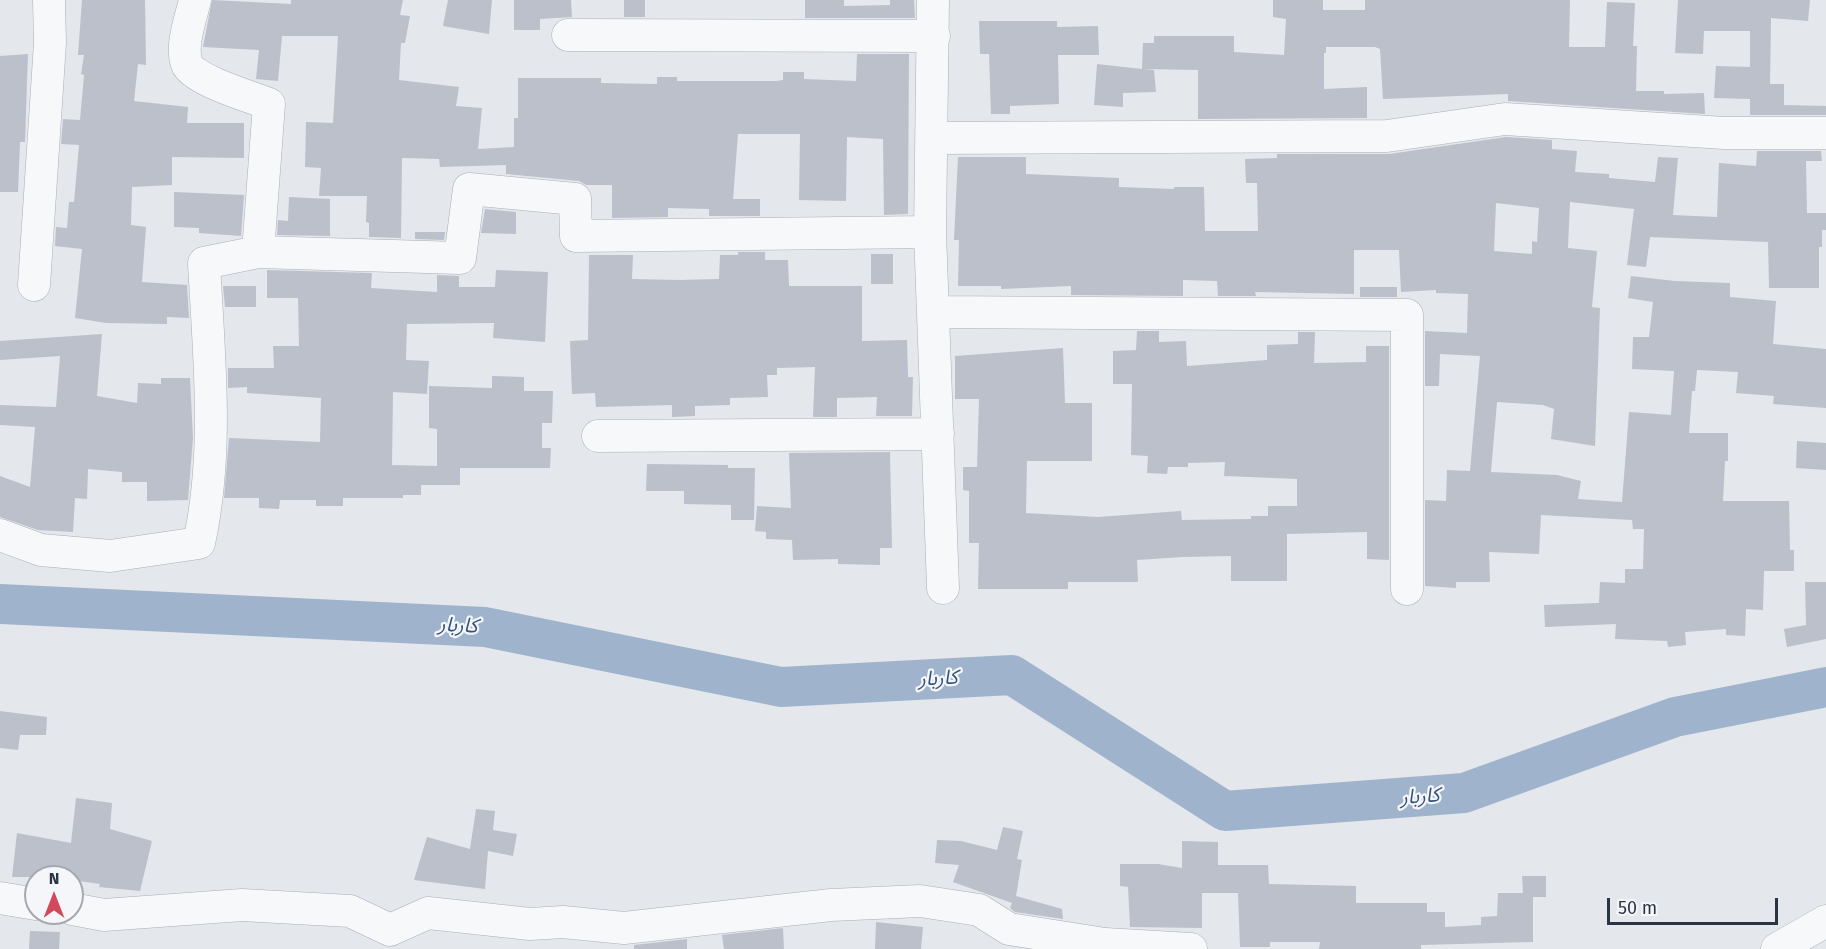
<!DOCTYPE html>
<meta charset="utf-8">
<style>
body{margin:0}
#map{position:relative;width:1826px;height:949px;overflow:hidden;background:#e4e7ec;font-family:"Fira Sans",sans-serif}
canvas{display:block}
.north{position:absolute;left:24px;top:865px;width:60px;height:60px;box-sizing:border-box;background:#f4f6f9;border:2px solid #a4a8b1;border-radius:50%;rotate:0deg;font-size:16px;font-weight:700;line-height:24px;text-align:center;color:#2b3445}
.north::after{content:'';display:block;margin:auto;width:21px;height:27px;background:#d1495b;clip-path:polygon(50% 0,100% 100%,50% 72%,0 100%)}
.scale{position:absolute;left:1607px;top:898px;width:171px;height:27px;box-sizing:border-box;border:3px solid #2b3445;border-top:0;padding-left:8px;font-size:18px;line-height:21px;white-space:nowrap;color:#2b3445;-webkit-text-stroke:4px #f4f6f9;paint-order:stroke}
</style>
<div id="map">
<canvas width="1826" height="949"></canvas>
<div class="north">N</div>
<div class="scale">50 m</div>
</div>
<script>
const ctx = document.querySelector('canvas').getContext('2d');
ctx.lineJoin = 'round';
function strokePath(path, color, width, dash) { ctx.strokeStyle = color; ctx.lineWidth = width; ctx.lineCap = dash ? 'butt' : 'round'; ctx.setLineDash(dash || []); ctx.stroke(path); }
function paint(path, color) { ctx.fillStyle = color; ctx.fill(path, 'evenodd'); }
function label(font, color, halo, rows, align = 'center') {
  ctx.font = font + ' "Fira Sans","Noto Sans Arabic",sans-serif'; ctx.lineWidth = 4.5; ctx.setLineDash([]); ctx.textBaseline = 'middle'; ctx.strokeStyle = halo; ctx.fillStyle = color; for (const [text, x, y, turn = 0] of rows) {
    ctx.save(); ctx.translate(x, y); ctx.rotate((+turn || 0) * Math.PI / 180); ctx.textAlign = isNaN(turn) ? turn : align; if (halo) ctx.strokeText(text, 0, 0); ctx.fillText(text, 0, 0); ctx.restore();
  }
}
const river = new Path2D(`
 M0 604 485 627 781 687 1012 675 1225 811 1464 793 1675 717 1826 687`);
const building = new Path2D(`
 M82 0H145L146 65 138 64 134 101 188 107 187 123H244V158L172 157V185L132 187 131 225 146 227 142 282 187 285 189 318 167 317V324L106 323 75 318 82 249 55 246 56 227 67 228 69 202H74L79 145 61 144 63 119 80 120 84 75 81 74 84 55H78Z
 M212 0 291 4V0H403L400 15 410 16 405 43H401L399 80 459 87 456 106 482 108 478 149 514 147V118H518V78H601V83L657 84V77H677V81H776L783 80V72H804V79L856 81 857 54H909L908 214 884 215 883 139 847 137 846 201 799 200 800 134H738L733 199H760V216H709V209L668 208V217L612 218V185H586L579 181 506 174V165L440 167 439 159 402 158 401 238 369 237V223L366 222 367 196H319L321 168 305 167 306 122 333 123 338 36H282L278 81 256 79 259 50 203 47Z
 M448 0H492L489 34 443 26Z
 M514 0H571L572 17 540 19V30H514Z
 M624 0H645V17H624Z
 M805 0H844V6L890 5V0H914L915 18H805Z
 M1273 0H1323V10H1365V0H1570L1569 47H1605L1607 2 1635 3 1633 46H1637L1636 91H1664V94L1704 93 1705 114 1508 101V94L1383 99 1380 49 1375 47H1326V53H1324V89L1367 87V118H1372L1198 119V70L1143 69 1154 70 1156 92 1123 93V107L1094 105 1097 64 1142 69 1143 43H1154V36H1234V52L1284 55 1286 19 1273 17Z
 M1678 0H1810L1808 21 1771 18 1770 84H1784V105L1826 106V115H1750V99L1714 98 1716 66 1750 67V31H1704L1703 54 1675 53Z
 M979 21H1057V27L1098 26 1099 55H1058L1059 104 1010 106V114H991L989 54H980Z
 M28 54 25 142H20L18 192H0V56Z
 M1506 137 1552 140V149L1577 151 1575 172 1609 174V178L1655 182 1658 157 1678 158 1673 215 1717 217 1719 163 1756 166 1757 151H1821L1822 161H1806L1807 213H1826V230H1822V247H1819V288H1769L1768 242 1650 237 1646 267 1627 265 1634 209 1570 202 1568 248 1597 251 1592 307 1600 308 1595 446 1551 439 1554 409 1543 405 1497 402 1491 472 1557 475 1581 481 1578 499 1622 502 1629 412 1671 415 1674 371 1632 369 1633 337H1649L1653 302 1628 298 1631 276 1675 281 1730 283V297L1776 301 1773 344 1826 349V408L1773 404 1774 396 1736 393 1738 372 1697 370 1695 391H1692L1689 433H1728V461H1725L1723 501H1789L1790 550H1794V571H1764L1763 610 1746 609 1745 636 1726 635V629L1685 632 1686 645 1668 647 1667 641 1615 639 1616 624 1545 627 1544 605 1599 603 1600 582 1625 583V569H1643L1644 529H1633L1632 520 1541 515 1539 554 1489 552 1490 582H1456V588L1425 586V500L1446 501 1447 470 1470 471 1480 356 1440 354 1439 386H1425V331L1467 333 1468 294 1436 293V290L1401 292 1399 250H1354V294L1255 292 1256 296H1218L1217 281 1183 280V296L1071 295V286L1001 289V286H958L959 240H954L958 157H1026V174L1119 178V187L1174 189V187H1204L1205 231H1258L1257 183H1246L1245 159 1277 158V154H1389ZM1496 203 1539 208 1537 242 1532 241V254L1494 251Z
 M174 192 244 195 241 236 199 233V228L174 227Z
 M289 197 330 199V236L277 235 278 220 288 221Z
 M485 209 516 212V234L481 233Z
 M415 232H445L444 240 415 239Z
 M738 252H765V260H788L789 286H862V341L907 340 908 377H913L912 416H876L877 397 837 398V417H813L815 367 777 368V375H767L768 397 730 398V405L695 406V416L672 417V405L596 407 595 393 572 394 570 341 588 340 589 255H633L632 279 678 280 719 279 720 255H738Z
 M871 254H893V284H871Z
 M267 270 372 273 371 288 437 292V275L459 276V287H495L496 270 548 272 545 342 493 338 494 323 407 324 406 360 429 361 427 394 393 392 392 465 437 466V429L429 428V386L492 388V376L524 377V391H553L552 423H542V448H551L550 468H460V485H421V495H403V498H343V506H316V500H280L279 509 259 508V498H224L229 438 320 442 321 398 247 393V387L228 388V368H274L273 346H299L298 298H267Z
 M223 286H256V307H225Z
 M1360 287H1397V297H1360Z
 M1137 331H1159V342L1186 341 1187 366 1267 360V345L1298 344V332H1315L1314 363 1366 362V346H1389V560L1367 559V532L1287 534V581H1231V556L1183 557 1137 560 1138 582H1068V589H978L979 543H969V491L963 490V467H977L979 399H955V356L1063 348 1065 403H1092V461H1027L1026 513 1098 517 1181 511 1182 520 1251 519V516H1268V506H1297V479L1224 476 1225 462 1188 463V467H1168L1167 474 1147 473 1148 456 1131 455 1132 384H1113V351L1136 350Z
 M102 334 97 396 137 403 138 383 161 384V378H190L193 438 188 500 147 501V482H122V472L88 469 87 499 75 498 73 532 38 530 0 517V476L30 487 35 427 0 425V405L56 407 60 356 0 360V341Z
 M1797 441 1826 443V470L1796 468Z
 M890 452 892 548H880V565L838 564V559L793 560 792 540 766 539V532L755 531 757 506 791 508 789 453Z
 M647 464 728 465V468H755L754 520H731V505L684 504V491H646Z
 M1805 582H1826V639L1787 647 1784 629 1806 625Z
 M0 711 47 717 46 735H20L18 750 0 748Z
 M76 798 112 803 110 829 152 841 140 891 99 887 100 884 72 880V877H12L17 833 71 843Z
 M476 809 495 811 493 830 517 834 513 856 488 851 485 889 414 880 427 837 470 849Z
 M1003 827 1023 831 1017 859 1022 860 1016 896 1062 909 1063 919 1015 912 1010 908 1012 903 953 882 959 865 935 863 937 840 961 841 997 850Z
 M1182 841 1218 842V865H1268L1269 884 1356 886V903H1427V912H1445V927L1481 925V917L1497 916 1498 893H1523L1522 876H1546V897H1533V942L1421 945V949H1319L1320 942H1270V947H1240L1238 893H1202V928L1130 927 1128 887 1120 886V864H1158L1182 868Z
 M876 922 923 927 921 949H875Z
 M783 928 784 949H724L722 935Z
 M30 931 60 932 59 949H29Z
 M687 939V949H634V945Z`);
const minor = new Path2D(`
 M195 0C191 18 180 46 187 64 193 80 252 97 269 104L258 252
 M933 0 930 232 943 588
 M568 35 934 36
 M932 138 1387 136 1505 119 1724 133H1826
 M34 285 50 43 49 0
 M933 312 1407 315V589
 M598 436 938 434
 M0 535 41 550 110 556 199 543C219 451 209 357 204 263L258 252 460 258 469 189 575 199 576 236 930 232
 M0 898 36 904
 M72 909 104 915 242 905 350 911 390 930 428 913 530 924 563 922 624 928 831 905 920 901 979 910 1009 929 1105 944 1191 949
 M1777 949 1826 921`);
const waterNames = [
 ["کاربار",458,626,3],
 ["کاربار",938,679,-3],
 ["کاربار",1420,797,-4]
];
strokePath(river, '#9fb4cc', 40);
paint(building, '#bbc0ca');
strokePath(minor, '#a9aeb7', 33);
strokePath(minor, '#f7f8fa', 32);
label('italic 20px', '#34527a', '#f4f6f9', waterNames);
</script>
